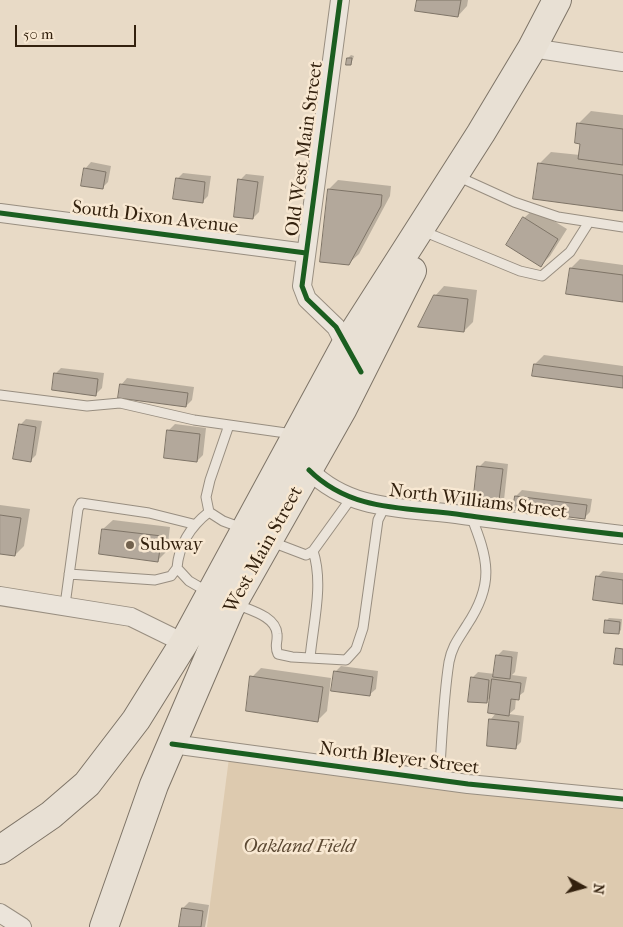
<!DOCTYPE html>
<style>
body{margin:0}
#map{position:relative;width:623px;height:927px;overflow:hidden;background:#e8dac6;font-family:"IM FELL French Canon",serif}
canvas{display:block}
.north{position:absolute;left:558px;top:862px;width:50px;height:50px;-webkit-text-stroke:4px #f8e8d2;paint-order:stroke;rotate:97deg;font-size:14px;font-weight:700;line-height:20px;text-align:center;color:#33210e}
.north::after{content:'';display:block;margin:auto;width:18px;height:22px;background:#33210e;clip-path:polygon(50% 0,100% 100%,50% 72%,0 100%)}
.scale{position:absolute;left:15px;top:25px;width:121px;height:22px;box-sizing:border-box;border:2px solid #33210e;border-top:0;padding-left:6px;font-size:15px;line-height:18px;white-space:nowrap;color:#33210e;-webkit-text-stroke:4px #f8e8d2;paint-order:stroke}
</style>
<div id="map">
<canvas width="623" height="927"></canvas>
<div class="north">N</div>
<div class="scale">50 m</div>
</div>
<script>
const ctx = document.querySelector('canvas').getContext('2d');
ctx.lineJoin = 'round';
function paint(path, color) { ctx.fillStyle = color; ctx.fill(path, 'evenodd'); }
function strokePath(path, color, width, dash) { ctx.strokeStyle = color; ctx.lineWidth = width; ctx.lineCap = dash ? 'butt' : 'round'; ctx.setLineDash(dash || []); ctx.stroke(path); }
function label(font, color, halo, rows, align = 'center') {
  ctx.font = font + ' "IM FELL French Canon",serif'; ctx.lineWidth = 5; ctx.setLineDash([]); ctx.textBaseline = 'middle'; ctx.strokeStyle = halo; ctx.fillStyle = color; for (const [text, x, y, turn = 0] of rows) {
    ctx.save(); ctx.translate(x, y); ctx.rotate((+turn || 0) * Math.PI / 180); ctx.textAlign = isNaN(turn) ? turn : align; if (halo) ctx.strokeText(text, 0, 0); ctx.fillText(text, 0, 0); ctx.restore();
  }
}
const green = new Path2D(`
 M229 758 623 803V927H207Z`);
const shadow = new Path2D(`
 M418 0H468L467 6 458 16Z
 M351 55 354 56 351 64 348 58Z
 M591 111 623 115V210L539 164 551 152 580 155 582 143 576 142 579 123Z
 M91 162 111 166 108 182 102 188 85 169Z
 M183 173 211 176 208 196 202 202 177 179Z
 M246 174 264 176 259 212 253 218 240 180Z
 M338 180 391 186 390 196 359 254 349 263 329 189Z
 M534 209 567 229 550 256 541 265 524 218Z
 M580 259 623 265V301L571 268Z
 M444 286 477 290 473 322 464 331 435 296Z
 M544 355 623 366V387L535 364Z
 M61 368 104 373 102 388 96 394 55 374Z
 M127 378 194 387 192 400 186 406 121 385Z
 M26 419 42 421 36 455 30 461 20 425Z
 M175 424 206 428 203 455 197 461 169 430Z
 M485 461 508 464 504 500 498 506 479 467Z
 M522 490 592 499 590 512 584 518 516 496Z
 M0 505 30 509 24 546 15 555 0 553Z
 M113 520 170 527 167 551 158 560 103 529Z
 M603 571 623 573V602L597 577Z
 M609 618 622 619 621 630 618 633 606 621Z
 M503 650 518 652 515 672 512 675 527 677 524 692 516 698 515 709 509 714 524 716 521 742 515 748 491 719 496 713 491 697 486 702 472 678 478 672 495 674 497 656Z
 M341 666 378 671 376 689 369 695 335 672Z
 M261 668 331 678 327 711 317 721 252 677Z
 M189 902 209 905 205 927H180L183 908Z`);
const building = new Path2D(`
 M417 0H461L458 17 415 11Z
 M347 58H352L351 65H346Z
 M577 123 623 129V165L578 159 580 144 575 143Z
 M538 163 623 175V211L533 199Z
 M84 168 106 172 103 189 81 186Z
 M176 178 205 182 203 203 173 199Z
 M238 179 258 182 253 219 234 217Z
 M328 189 382 195 381 206 349 265 320 262Z
 M523 217 558 239 541 267 506 245Z
 M570 268 623 275V302L566 294Z
 M434 295 468 299 464 332 418 327Z
 M534 364 623 376V388L532 376Z
 M54 373 98 379 96 396 52 390Z
 M120 384 188 393 186 407 118 398Z
 M19 424 36 427 31 462 13 459Z
 M167 430 200 434 197 462 164 458Z
 M477 466 503 469 498 508 473 504Z
 M515 496 587 505 585 519 513 510Z
 M0 515 21 518 15 556 0 554Z
 M102 529 162 536 158 562 99 554Z
 M596 576 623 580V604L593 600Z
 M605 620 620 622 619 634 604 633Z
 M616 648 623 649V665L614 664Z
 M496 655 512 657 510 679 493 677Z
 M334 671 373 677 370 696 331 691Z
 M250 676 323 687 318 722 246 711Z
 M471 677 489 680 487 703 468 702Z
 M492 679 521 683 519 700 511 699 509 716 488 713Z
 M489 719 519 722 516 749 487 746Z
 M182 908 203 911 201 927H179Z`);
const lane = new Path2D(`
 M459 177 514 202 558 217 623 227
 M430 234 520 271 542 276 570 252 589 222
 M0 395 87 406 120 403 194 420 293 434
 M229 425 210 480 206 497 209 512 223 521 242 528
 M272 542 306 555 313 551 352 497
 M69 574 155 580 171 576 177 568
 M208 592 189 581 177 568C179 544 191 526 209 512
 M236 604C249 610 276 616 277 634 278 642 274 646 278 654L292 657 346 660 356 649 363 628 378 520 385 506
 M65 605 78 509 81 503 149 513 193 524
 M310 658C313 624 324 584 313 551
 M439 780C442 741 443 700 449 662 452 646 459 638 467 625 495 583 488 559 471 516`);
const street = new Path2D(`
 M340 0 302 286 307 299 336 327 349 352
 M532 48 623 62
 M0 213 306 253
 M309 470C352 513 408 507 463 515 517 522 570 529 623 535
 M0 596 131 617 184 643
 M172 744 468 784 623 799
 M0 913 22 927`);
const highway = new Path2D(`
 M0 850 51 815 87 784 136 720 184 643 345 346 481 133 532 48 557 0
 M104 927 154 785 230 608 343 408 412 271`);
const cycleway = new Path2D(`
 M340 0 302 286 307 299 336 327 361 372
 M0 213 306 253
 M309 470C352 513 408 507 463 515 517 522 570 529 623 535
 M172 744 468 784 623 799`);
const markers = [
 [130,545,5,"#72624e"]
];
const streetNames = [
 ["Old West Main Street",305,149,-82],
 ["South Dixon Avenue",155,218,7],
 ["North Williams Street",478,502,7],
 ["West Main Street",264,550,-61],
 ["North Bleyer Street",399,759,7]
];
const poiNames = [
 ["Subway",140,545]
];
const parkNames = [
 ["Oakland Field",299,847]
];
paint(green, '#ddcaaf');
paint(shadow, '#0003');
paint(building, '#b3a89b');
strokePath(building, '#7e7467', 1);
strokePath(lane, '#988e80', 11);
strokePath(street, '#988e80', 20);
strokePath(highway, '#7e7467', 30);
strokePath(lane, '#ebe4da', 9);
strokePath(street, '#ebe4da', 18);
strokePath(highway, '#e8e0d4', 28);
strokePath(cycleway, '#1b5e20', 5);
for (const [x, y, r, color] of markers) { const dot = new Path2D(); dot.arc(x, y, r, 0, 2 * Math.PI); ctx.fillStyle = color; ctx.fill(dot); strokePath(dot, '#f8e8d2', 2); }
label('19px', '#33210e', '#f8e8d2', streetNames);
label('19px', '#33210e', '#f8e8d2', poiNames, 'left');
label('italic 19px', '#5b4832', '#f8e8d2', parkNames);
</script>
